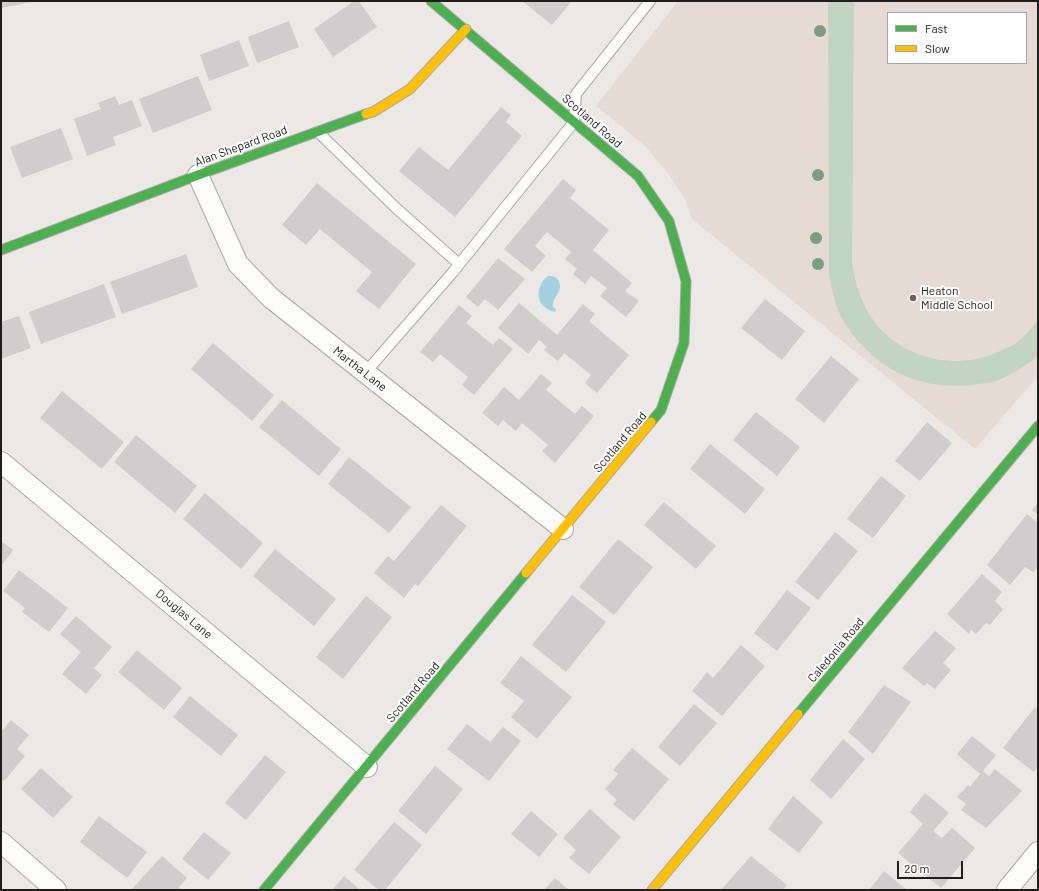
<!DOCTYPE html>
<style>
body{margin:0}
#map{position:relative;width:1039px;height:891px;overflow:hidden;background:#ece8e5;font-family:Barlow,sans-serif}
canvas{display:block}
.frame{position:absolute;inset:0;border:2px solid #1f1c1a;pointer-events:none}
.legend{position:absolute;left:887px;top:12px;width:140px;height:52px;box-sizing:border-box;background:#fff;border:1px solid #a5a4a3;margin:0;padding:5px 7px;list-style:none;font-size:12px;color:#1f1c1a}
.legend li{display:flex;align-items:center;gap:8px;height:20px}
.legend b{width:20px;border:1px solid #a5a4a3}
.scale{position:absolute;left:897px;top:861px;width:66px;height:18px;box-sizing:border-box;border:2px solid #1f1c1a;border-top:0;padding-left:5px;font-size:12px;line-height:14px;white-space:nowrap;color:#1f1c1a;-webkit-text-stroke:3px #fff;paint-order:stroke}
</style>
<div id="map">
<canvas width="1039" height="891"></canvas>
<div class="frame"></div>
<ul class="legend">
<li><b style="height:5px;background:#4caf50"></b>Fast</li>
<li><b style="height:5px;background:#ffc107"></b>Slow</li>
</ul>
<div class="scale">20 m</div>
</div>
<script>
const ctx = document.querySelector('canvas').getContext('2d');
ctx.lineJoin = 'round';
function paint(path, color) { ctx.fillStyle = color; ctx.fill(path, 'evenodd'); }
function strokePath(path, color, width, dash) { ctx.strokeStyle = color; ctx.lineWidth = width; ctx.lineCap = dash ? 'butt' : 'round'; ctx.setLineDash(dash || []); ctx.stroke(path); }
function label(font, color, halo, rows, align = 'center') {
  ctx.font = font + ' Barlow,sans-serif'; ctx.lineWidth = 4; ctx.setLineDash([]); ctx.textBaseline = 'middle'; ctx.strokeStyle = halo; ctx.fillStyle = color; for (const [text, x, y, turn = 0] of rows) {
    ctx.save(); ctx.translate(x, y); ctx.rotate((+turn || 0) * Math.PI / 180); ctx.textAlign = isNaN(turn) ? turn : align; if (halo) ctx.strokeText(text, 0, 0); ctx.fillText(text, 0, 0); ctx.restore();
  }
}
const built = new Path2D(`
 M678 1H1038V376L975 449 692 219 685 199 668 173 644 145 596 106ZM888 13H1026V63H888Z`);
const green = new Path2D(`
 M828 1H854L852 263C855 282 860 300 871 317 898 358 954 372 998 352 1003 349 1010 347 1015 344 1024 337 1031 329 1038 320V356C1025 366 1012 375 996 381 990 383 984 383 978 384 922 393 872 369 843 320 835 306 832 290 829 274Z`);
const water = new Path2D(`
 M548 276C554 276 557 277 559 282 563 292 552 297 553 307L556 309 555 312C552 311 548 310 546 308 534 300 538 283 548 276Z`);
const building = new Path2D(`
 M1 1H32V2L1 8Z
 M354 1H359L377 27 333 57 314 29Z
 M522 1H572L552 25Z
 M289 21 299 47 257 63 248 37Z
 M239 40 249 66 209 81 200 55Z
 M198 76 212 110 153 133 139 99Z
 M115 96 119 105 132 100 142 126 113 137 116 145 87 156 74 119 101 109 98 103Z
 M501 107 511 115 506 122 522 136 455 217 399 171 419 147 448 170Z
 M61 128 73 159 22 178 10 147Z
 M563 179 576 190 570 198 609 230 593 250 632 283 625 291 639 301 626 317 600 296 607 288 591 276 585 284 573 274 577 269 565 259 571 252 547 232 535 246 546 256 532 272 504 249Z
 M317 183 416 264 379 309 356 291 372 272 320 229 306 245 282 225Z
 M186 254 198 287 122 314 110 282Z
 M498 258 525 279 498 310 485 299 478 307 466 297Z
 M104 284 116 317 41 344 29 312Z
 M765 299 805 331 782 360 741 328Z
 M519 303 557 335 583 304 595 314 589 321 629 355 597 393 585 383 591 375 564 353 558 361 544 350 547 347 539 340 528 354 498 328Z
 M459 305 472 316 466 323 493 345 499 338 513 349 474 395 462 385 468 377 440 354 433 362 420 352Z
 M19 316 31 348 1 359V322Z
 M213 343 274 395 252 421 191 369Z
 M831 356 859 379 824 423 795 399Z
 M541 374 552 383 546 390 575 414 582 406 594 416 555 463 542 451 548 445 522 423 516 431 503 420 498 426 482 413 504 387 519 400Z
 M62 391 124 442 102 469 40 418Z
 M282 400 341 449 319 476 259 427Z
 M756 412 800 447 777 476 733 440Z
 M927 422 952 443 920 481 895 461Z
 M136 435 197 486 175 513 114 462Z
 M710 444 765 489 745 514 690 469Z
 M349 457 411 507 389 533 328 484Z
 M881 476 906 496 873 538 847 519Z
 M205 493 263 543 241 569 183 519Z
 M664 502 716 546 696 569 644 525Z
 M1038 503V515L1032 510Z
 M441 505 467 526 418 586 415 584 404 598 374 573 388 556 394 561Z
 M1027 514 1038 523V567L1033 572 1025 567 1010 585 987 565Z
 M835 532 858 551 818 600 795 582Z
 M618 539 653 567 614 615 579 587Z
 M1 541 13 550 1 566Z
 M275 549 336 599 314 626 253 576Z
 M19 570 68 608 49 632 22 612 25 608 3 591Z
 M982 574 1002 592 995 601 1003 609 990 625 986 623 976 634 971 630 969 634 947 614Z
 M787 590 811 608 777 651 754 633Z
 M572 595 606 622 566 672 532 645Z
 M366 596 392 617 343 679 316 657Z
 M76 616 112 647 94 668 102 675 86 694 62 674 81 652 60 634Z
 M935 631 956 648 943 663 951 670 935 689 927 683 924 686 902 668Z
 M741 645 765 666 722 716 692 691 707 672 713 678Z
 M137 650 182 688 164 710 118 672Z
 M521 656 572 697 537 739 511 717 524 701 500 683Z
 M884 685 911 702 873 754 848 732Z
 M190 696 238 735 221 756 173 717Z
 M694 704 717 723 680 766 658 747Z
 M1035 707 1038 710V767L1034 772 1003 748Z
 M11 720 29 735 17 749 25 756 4 781 1 779V732Z
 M467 724 490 742 503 727 521 741 489 781 447 749Z
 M972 736 996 755 983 771 989 776 995 769 1022 791 986 828 961 810 966 804 957 797 968 785 970 787 980 774 957 754Z
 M843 739 865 759 831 799 810 780Z
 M632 748 669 779 634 821 613 804 617 800 605 789 618 774 613 770Z
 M265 755 286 772 246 820 225 803Z
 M435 766 463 789 426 834 398 811Z
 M41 768 73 797 53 818 21 789Z
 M925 793 949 813 933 831 942 838 952 828 975 848 941 888 898 853 923 824 910 812Z
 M793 796 823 822 799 853 768 829Z
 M590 809 621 837 589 874 569 858 576 850 563 838Z
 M531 811 558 834 539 857 511 834Z
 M99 816 147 852 127 878 80 842Z
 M394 822 422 845 385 890H379L354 870Z
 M204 832 231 853 208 880 182 859Z
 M162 856 187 878 179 887 182 890H131Z
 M751 856 787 885 783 890H721Z
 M884 871 907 890H869Z
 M344 876 360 890H332Z
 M555 878 569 890H544Z`);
const lane = new Path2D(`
 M318 132 396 208 459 264
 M365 373 453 272 574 122 576 94 650 1`);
const street = new Path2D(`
 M198 175 238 264 271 298 563 529
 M1 462 367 767
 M1 842 56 890
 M1007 890 1038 852`);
const fast = new Path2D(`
 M431 1 638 176 669 221 686 281 684 343 661 410 651 422
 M1 250 198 175 366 114
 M798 714 1038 426
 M264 890 526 573`);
const slow = new Path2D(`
 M366 114 373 112 410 89 466 29
 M526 573 651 422
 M652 890 798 714`);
const trees = [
 [820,31],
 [818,175],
 [816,238],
 [818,264]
];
const markers = [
 [913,298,4,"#676361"]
];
const streetNames = [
 ["Scotland Road",592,121,41],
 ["Alan Shepard Road",241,146,-20],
 ["Martha Lane",360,369,38],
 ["Scotland Road",620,442,-50],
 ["Douglas Lane",184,614,40],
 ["Caledonia Road",836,650,-50],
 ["Scotland Road",413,692,-50]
];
const poiNames = [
 ["Heaton",921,291],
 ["Middle School",921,305]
];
paint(built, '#e5dbd4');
paint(green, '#c2d4c2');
paint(water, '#a5d0e2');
paint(building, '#cfcdcd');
strokePath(lane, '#aca9a7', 12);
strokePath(street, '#aca9a7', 22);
strokePath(fast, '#aca9a7', 11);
strokePath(slow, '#aca9a7', 11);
strokePath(lane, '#fcfcfb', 10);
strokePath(street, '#fcfcfb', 20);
strokePath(fast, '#4caf50', 9);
strokePath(slow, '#ffc107', 9);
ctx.fillStyle = '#7b9e81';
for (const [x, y] of trees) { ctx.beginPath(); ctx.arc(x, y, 6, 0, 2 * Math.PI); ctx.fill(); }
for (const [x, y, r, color] of markers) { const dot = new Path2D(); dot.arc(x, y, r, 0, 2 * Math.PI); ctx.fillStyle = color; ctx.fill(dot); strokePath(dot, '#fff', 1.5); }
label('12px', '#1f1c1a', '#fff', streetNames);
label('12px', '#1f1c1a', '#fff', poiNames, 'left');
</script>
